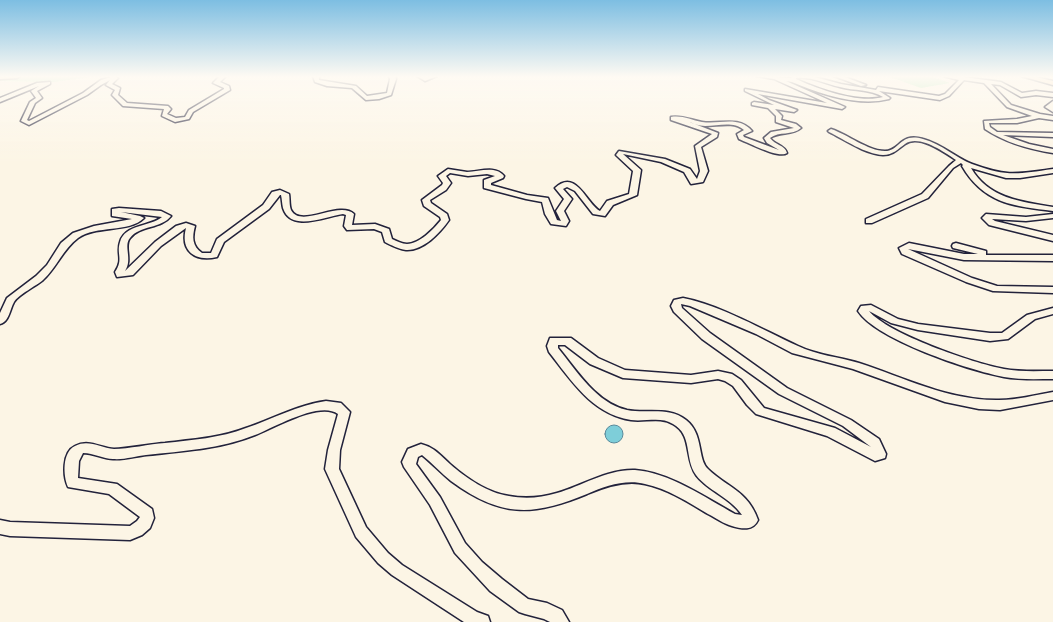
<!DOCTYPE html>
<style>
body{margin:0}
canvas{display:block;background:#fcf5e5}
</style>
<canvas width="1053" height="622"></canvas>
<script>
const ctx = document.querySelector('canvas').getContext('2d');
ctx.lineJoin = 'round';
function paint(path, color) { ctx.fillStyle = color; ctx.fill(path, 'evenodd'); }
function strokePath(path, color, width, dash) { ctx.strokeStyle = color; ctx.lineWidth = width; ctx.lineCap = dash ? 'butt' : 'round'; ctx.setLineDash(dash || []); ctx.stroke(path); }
const green = new Path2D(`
 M0 76H97L54 82 0 81Z
 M887 76H930L950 83 921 88Z`);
const water = new Path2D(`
 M605 434a9 9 0 1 1 18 0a9 9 0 1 1-18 0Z`);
const minor = new Path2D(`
 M115 76 118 78 112 84 120 88 118 95 127 103 168 106 171 109 167 114 176 118 185 117 189 110 224 89V88L213 83 220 76H226L220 82 229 86 230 90 193 112 189 119 175 122 162 116 164 109 123 106 112 95 115 90 106 85 110 80 101 85 87 95 29 125 21 121 30 102 36 98 31 91 39 86 0 102V98L37 83 50 82V84L37 91 42 98 35 103 27 120 29 121 83 93 101 80Z
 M313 76H319V80L356 86 367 96 387 93 390 79 389 76H395L396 79 391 95 379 99 366 100 352 88 327 86 315 82Z
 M417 76H437L425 81Z
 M757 76 791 78 792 76H811L841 84 876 90 878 87 939 96 945 94 959 80 943 76H956L1001 82 1022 93 1036 91 1053 93V97L1036 95 1021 97 1000 85 991 84 1011 105 1040 114 1053 116V120L1039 118 1017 123H989L990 127 997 132 1053 133V137L1003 135 1029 144 1053 149V153C1028 149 1006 143 985 129L984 121 1017 119 1032 116 1007 107 984 83 964 80 949 96 940 100 879 91 890 98 889 99C858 107 820 94 792 82L786 81 845 107 842 109 758 94 769 100 797 110 794 112 775 109 782 116 781 120 796 124 801 128C792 136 779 131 770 138 775 145 785 145 787 153 779 159 749 143 739 139L737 134 744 130C733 121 719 126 705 126 699 126 692 123 687 121L718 133 717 137 701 147 708 171 703 182 691 184 684 172 661 162 623 154 641 170 637 195 613 205 605 216 593 214 575 191 567 187 563 189 572 199 564 211 569 221 566 226 551 224 545 214 542 202 526 199 484 188V180L495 176 487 174 468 176 450 173 446 176 451 183 446 190 430 200 431 203 447 214 449 220C440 233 423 251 406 250 398 249 391 245 385 242L382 232 374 229 347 230 344 226 346 215 343 214C326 216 291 233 283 208 282 204 282 199 281 195H280L269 209 224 242 217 257C195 262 180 251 186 228L161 246 133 275 117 277 115 272C124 259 116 254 120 242 125 224 150 227 162 217L121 212 140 216 144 218C129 233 96 225 78 238 63 249 57 267 43 280 36 286 18 295 14 302 10 309 9 322 0 324V313L7 298 36 276 47 265 61 243 73 233 94 226 132 219 112 216V209L119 208 161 211 171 216C161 229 140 225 130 238 123 246 133 259 125 271L155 242 176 226 186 223 195 226C192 237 192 246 202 253H211L217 239 263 205 272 192 280 190 289 194C290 199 289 205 291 210 301 229 339 200 354 214L352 225 375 224 389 229 392 239C397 241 402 244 407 244 419 244 434 229 441 220L440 217 424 206 422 200 442 185 443 183 438 176 448 169C454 170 461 171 467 172 479 172 495 165 504 176L503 178 491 183V185L527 195 548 198 557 220 561 221 556 211 564 199 555 188C576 168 586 203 600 211L607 201 629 194 633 171 617 156 616 155 619 151 665 159 690 169 697 179 700 171 695 146 712 134 671 120V117C682 115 691 120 702 122 720 125 738 115 752 131L743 135 744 137 779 150 767 143 764 138 771 132 794 128 776 122V116L768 108 752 105V103L754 102 774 105 745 91V89L827 103 774 79ZM796 78C811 76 826 84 840 87 854 91 871 89 883 97 859 104 818 89 796 79Z
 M834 76H842L866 85 861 86Z
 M1053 101V112L1045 107Z
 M831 129C847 134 868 151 885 151 900 151 900 132 923 139 942 144 956 158 972 164 1007 177 1017 174 1053 169V173L1020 178H1006L971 168C988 198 1021 202 1053 207V211C1014 206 984 204 962 166L963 165 961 163 953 168 928 198 872 223H866V219L922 194 949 166 956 160C944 152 919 134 905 144 898 149 893 155 883 155 865 154 845 140 829 132L828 131Z
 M986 214 1026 217 1053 214V218L1026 221 992 219 995 221 1053 235V241L989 225 982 218Z
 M909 243 964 254H978L953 248 952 246 953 244 956 243 986 251V255H1053V261L964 260 908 249 972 278 997 286 1053 287V293L993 291 966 282 902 254 899 248Z
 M683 298C720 305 763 330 798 346 816 355 839 357 859 363 905 378 950 401 999 400 1017 400 1035 395 1053 392V400L1000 410 979 409 945 402 853 369 792 353 756 334 690 306 681 304 682 308 710 333 787 388 851 420 879 439 886 454 885 458 875 461 827 436 756 414 747 405 733 386 725 381 718 379 691 383 623 378 590 364 565 345H558V348C577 371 596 403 627 410 647 414 669 406 686 420 704 434 697 459 708 469 728 488 748 491 758 520 753 531 742 529 732 526 724 524 716 518 708 514 688 502 668 489 645 484 626 479 605 486 587 494 532 517 500 517 451 481 441 473 432 463 422 455L418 457 416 464 440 497 465 543 482 562 502 579 528 599 547 603 562 610 569 622H550L544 619 525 614 519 612 490 591 455 553 430 505 404 467 402 462 408 449 421 444C434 447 441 456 450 464 466 478 488 493 509 496 525 499 540 498 557 493 582 486 607 469 635 470 668 472 706 498 735 514L742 515C730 497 708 491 696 475 684 458 693 435 673 424 661 416 645 422 631 420 592 414 571 380 549 352L547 346 550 338H571L598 358 625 370 691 375 718 371 732 374 741 380 764 408 835 428 871 447 843 426 779 394 702 339 674 312 671 306 674 300Z
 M871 305 898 319 918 324 990 333H1002L1027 315 1053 308V314L1035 319 1008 339 990 341 918 330 891 323 869 311C888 334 973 363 1004 369 1020 372 1037 371 1053 371V379C1037 379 1020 380 1004 377 969 370 877 340 858 311L861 306Z
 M326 401 341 403 350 412 340 450 339 469 366 527 388 553 402 565 477 612 488 616 490 622H464L392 575 378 563 356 537 325 469 328 450 338 414C320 400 273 428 255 435 220 449 183 451 146 455 136 456 124 460 113 459 103 459 94 453 83 453L79 461 78 478 117 484 152 509 154 518 150 528 142 535 130 540 10 536 0 534V520L10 522 130 526 137 521 140 517 109 494 68 487C63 476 62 452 75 446 89 439 100 448 114 449 128 449 150 444 165 443 192 440 220 438 246 428 273 419 297 405 326 401Z`);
const major = new Path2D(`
 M0 76H20L17 78 0 79Z
 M1021 76H1032L1053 81V85Z`);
paint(green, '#a8e9b2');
paint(water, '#7eced9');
strokePath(water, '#59899a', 1);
strokePath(minor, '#22223b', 3);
strokePath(major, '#22223b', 3);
paint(minor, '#fcf5e5');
paint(major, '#fddcac');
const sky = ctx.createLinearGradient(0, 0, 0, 163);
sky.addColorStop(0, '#7dbee2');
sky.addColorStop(0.47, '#fefaf3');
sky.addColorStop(1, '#fefaf300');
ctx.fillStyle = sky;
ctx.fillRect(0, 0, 1053, 163);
</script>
